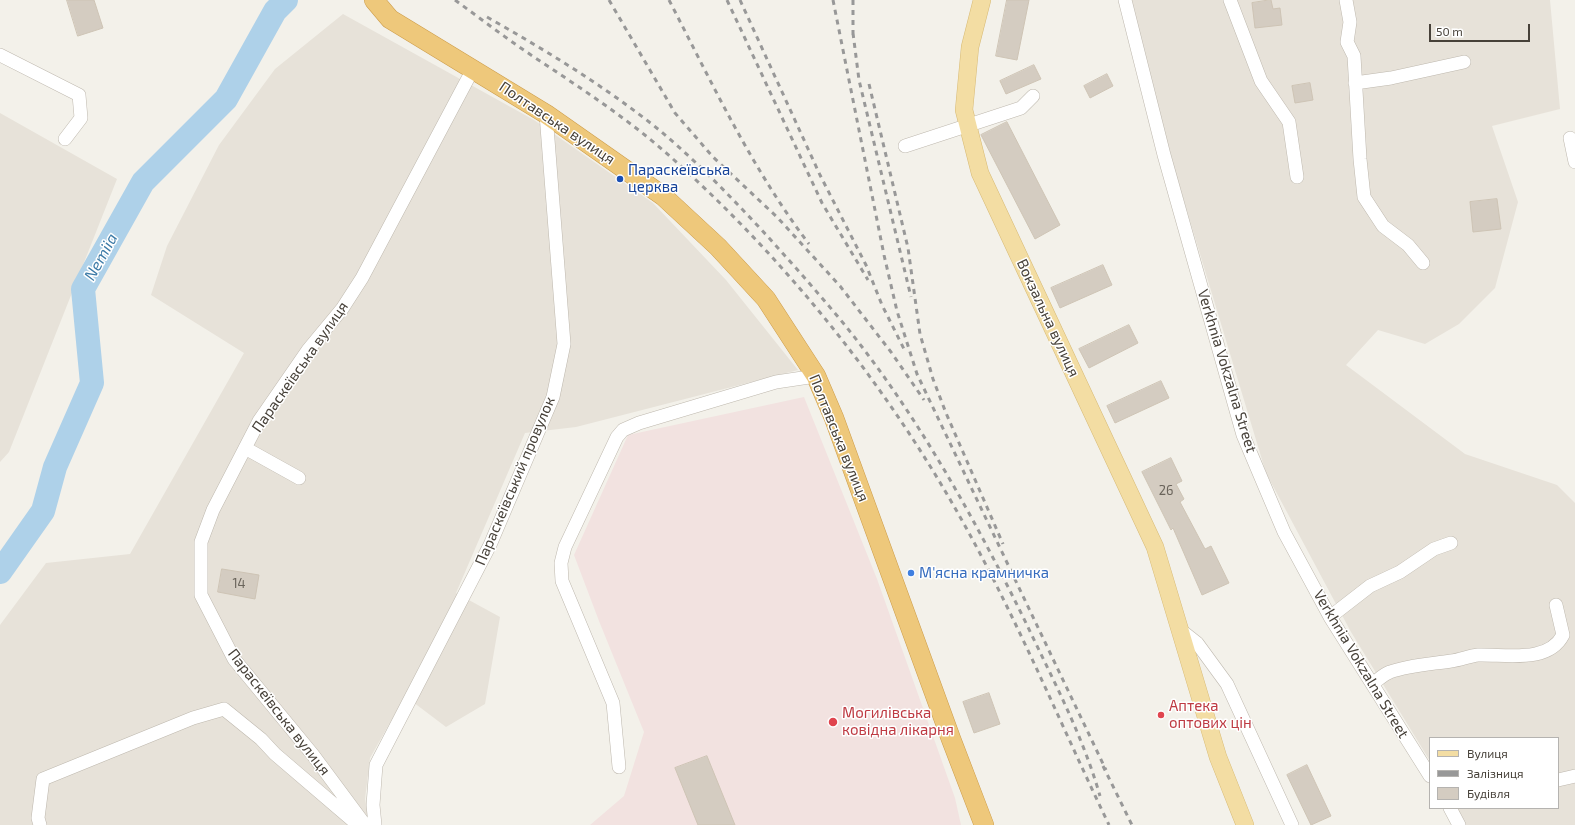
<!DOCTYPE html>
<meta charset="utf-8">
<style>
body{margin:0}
#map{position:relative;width:1575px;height:825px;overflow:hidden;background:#f3f1ea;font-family:"Exo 2",sans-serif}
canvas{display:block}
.legend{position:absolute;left:1429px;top:737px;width:130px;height:72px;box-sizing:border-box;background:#fff;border:1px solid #b5b3b0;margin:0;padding:5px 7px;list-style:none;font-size:12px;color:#474139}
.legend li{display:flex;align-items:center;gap:8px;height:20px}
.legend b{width:20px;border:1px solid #b5b3b0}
.scale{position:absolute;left:1429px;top:24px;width:101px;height:18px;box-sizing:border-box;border:2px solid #474139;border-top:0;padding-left:5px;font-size:12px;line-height:14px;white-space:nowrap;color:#474139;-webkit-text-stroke:3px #fff;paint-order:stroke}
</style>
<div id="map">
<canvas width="1575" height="825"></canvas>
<ul class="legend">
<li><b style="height:5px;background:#f3dda3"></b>Вулиця</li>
<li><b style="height:5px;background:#989898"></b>Залізниця</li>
<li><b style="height:11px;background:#d4ccc1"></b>Будівля</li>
</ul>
<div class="scale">50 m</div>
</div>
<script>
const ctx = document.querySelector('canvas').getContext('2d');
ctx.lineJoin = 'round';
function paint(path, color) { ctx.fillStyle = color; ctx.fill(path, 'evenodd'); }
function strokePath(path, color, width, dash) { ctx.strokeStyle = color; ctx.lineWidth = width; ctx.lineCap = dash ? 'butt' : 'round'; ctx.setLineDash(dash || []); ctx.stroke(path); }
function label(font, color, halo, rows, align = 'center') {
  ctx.font = font + ' "Exo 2",sans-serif'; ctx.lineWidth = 3; ctx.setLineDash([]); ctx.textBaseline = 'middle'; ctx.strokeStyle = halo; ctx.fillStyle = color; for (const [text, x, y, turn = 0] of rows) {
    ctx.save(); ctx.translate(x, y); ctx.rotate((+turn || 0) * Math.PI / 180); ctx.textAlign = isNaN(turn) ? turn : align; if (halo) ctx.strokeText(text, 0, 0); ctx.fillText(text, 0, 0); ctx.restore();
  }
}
const residential = new Path2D(`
 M1130 0H1550L1560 109 1492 126 1518 202 1495 288 1459 324 1425 344 1378 330 1346 365 1465 454 1557 485 1575 503V825H1464L1455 808H1558V738H1430V761L1351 632 1266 473 1162 128Z
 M343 14 534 120 653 203 726 280 798 370 576 427 525 433 456 593 500 617 485 704 446 727 405 696 370 758 365 799 370 825H0V625L46 563 130 554 244 353 151 295 167 246 219 145 275 69Z
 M0 113 117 179 9 452 0 462Z`);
const medical = new Path2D(`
 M804 397 877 579 955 798 961 825H590L624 796 644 732 599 621 574 555 628 435Z`);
const river = new Path2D(`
 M0 572 43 511 55 467 92 383 83 289 143 182 226 99 275 11 286 0`);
const building = new Path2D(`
 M67 0H94L103 28 78 36Z
 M1007 0H1029L1017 60 996 56Z
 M1271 0 1273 9 1280 8 1282 25 1255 28 1252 3Z
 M1034 65 1041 79 1006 94 1000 81Z
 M1107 74 1113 86 1090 98 1084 86Z
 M1310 83 1313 100 1295 103 1292 86Z
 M1007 122 1060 225 1035 239 981 135Z
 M1497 199 1501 229 1473 232 1470 202Z
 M1103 265 1112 285 1060 308 1051 288Z
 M1129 325 1138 343 1089 368 1079 349Z
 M1161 381 1169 398 1115 423 1107 406Z
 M1171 458 1182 481 1176 484 1184 499 1180 502 1205 549 1211 546 1229 583 1202 595 1173 528 1171 530 1142 472Z
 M222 569 259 575 255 599 218 592Z
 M989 693 1000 724 974 733 963 702Z
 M707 756 735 825H698L675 768Z
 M1307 765 1331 816 1311 825 1287 775Z`);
const minor = new Path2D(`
 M1125 0 1164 155 1243 435 1284 532 1330 617 1430 776
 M1230 0 1261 81 1289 122 1297 177
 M1346 0 1350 22 1347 42 1354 56 1360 159 1364 197 1383 226 1408 245 1423 263
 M0 55 79 95 81 118 65 139
 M1355 83 1391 78 1464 62
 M1570 138 1575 162
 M905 146 1021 108 1033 96
 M245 448 299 478
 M1330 617 1370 586 1400 572 1434 549 1451 543
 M1178 628 1197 643 1227 684 1292 825
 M1372 684C1378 680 1384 674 1390 672 1409 665 1431 664 1451 661 1460 660 1469 656 1478 655 1505 654 1548 664 1563 635L1556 605
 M619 767 613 703 562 581 561 563 565 547 617 437 623 430 639 423 776 382 816 376
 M1558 780 1575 776
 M1450 808 1459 825
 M40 825 38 818 43 779 193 718 224 709 261 739 275 754 358 825
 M365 825 313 755 234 659 201 595V542L213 510 259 421 308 350 342 309 362 278 473 69
 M375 825 373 805 376 765 490 545 553 397 564 344 546 114`);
const major = new Path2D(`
 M982 0 970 47 964 110 980 173 1155 547 1218 757 1245 825`);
const highway = new Path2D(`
 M374 0 390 19 546 114 663 196 718 247 766 299 816 376 834 418 951 739 984 825`);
const rail = new Path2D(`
 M455 0C481 19 507 39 534 57 582 89 630 120 673 159 789 263 888 387 964 524 1018 621 1061 725 1109 825
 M609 0 675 113 713 157 777 217 840 286 891 352 924 400
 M669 0C712 83 752 169 809 244
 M727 0 822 203 868 280
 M740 0 820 175 866 265 882 305 905 351
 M833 0 884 255 897 311 917 374 1106 770
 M853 0V38
 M487 17C545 50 601 84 653 125 695 159 734 200 770 239 795 267 820 295 844 324 917 414 975 519 1026 623 1053 680 1083 736 1100 796
 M853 33 859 80 911 297
 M869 84 908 248 920 334 933 379 946 413 1003 544
 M1103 766 1132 825`);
const markers = [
 [620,179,4,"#1a4fb4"],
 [911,573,4,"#3f7fe0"],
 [1161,715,4,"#e0444e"],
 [833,722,5,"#e0444e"]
];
const numberNames = [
 ["26",1166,491],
 ["14",239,584]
];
const streetNames = [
 ["Полтавська вулиця",557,123,34],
 ["Вокзальна вулиця",1048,318,65],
 ["Параскеївська вулиця",300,367,-55],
 ["Verkhnia Vokzalna Street",1227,371,73],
 ["Полтавська вулиця",839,438,68],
 ["Параскеївський провулок",515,481,-67],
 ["Verkhnia Vokzalna Street",1361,664,59],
 ["Параскеївська вулиця",279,712,52]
];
const transitNames = [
 ["Параскеївська",628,170],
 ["церква",628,187]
];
const shopNames = [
 ["М'ясна крамничка",919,573]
];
const healthNames = [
 ["Аптека",1169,706],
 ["оптових цін",1169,723],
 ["Могилівська",842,713],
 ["ковідна лікарня",842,730]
];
const waterNames = [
 ["Nemiia",101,257,-61]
];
paint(residential, '#e7e2d9');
paint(medical, '#f2e2e0');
strokePath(river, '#aed1e9', 24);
paint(building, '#d4ccc1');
strokePath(building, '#cec4b5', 1);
strokePath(minor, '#beb8ae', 14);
strokePath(major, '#d7ba75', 18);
strokePath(highway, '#cd9d4b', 20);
strokePath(minor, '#fff', 13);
strokePath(major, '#f3dda3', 17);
strokePath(highway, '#eec87b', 19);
strokePath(rail, '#989898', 3, [5, 5]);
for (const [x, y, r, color] of markers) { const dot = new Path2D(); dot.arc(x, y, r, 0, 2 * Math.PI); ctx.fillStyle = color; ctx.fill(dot); strokePath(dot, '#fff', 1.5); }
label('13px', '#6a645b', null, numberNames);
label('15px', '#474139', '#fff', streetNames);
label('15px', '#164399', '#fff', transitNames, 'left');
label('15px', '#366cbe', '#fff', shopNames, 'left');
label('15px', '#be3a42', '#fff', healthNames, 'left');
label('italic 16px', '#3d7ba7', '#fff', waterNames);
</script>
